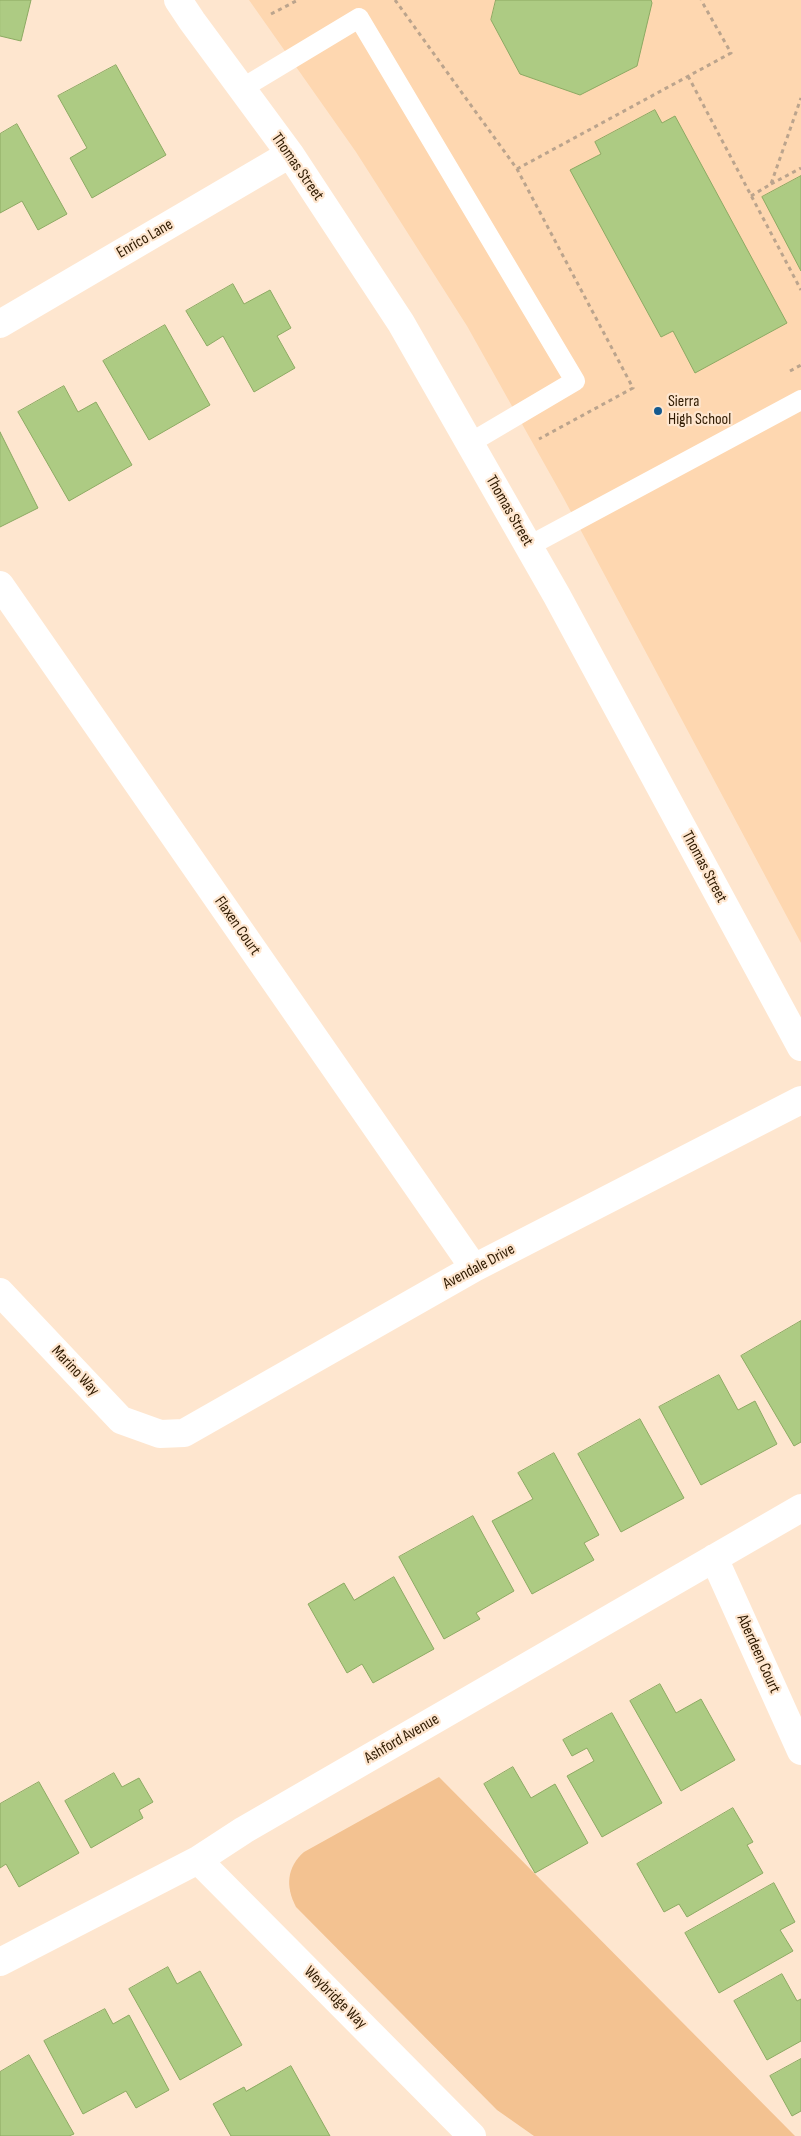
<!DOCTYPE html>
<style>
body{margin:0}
canvas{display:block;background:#fee6cf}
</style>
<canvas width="801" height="2136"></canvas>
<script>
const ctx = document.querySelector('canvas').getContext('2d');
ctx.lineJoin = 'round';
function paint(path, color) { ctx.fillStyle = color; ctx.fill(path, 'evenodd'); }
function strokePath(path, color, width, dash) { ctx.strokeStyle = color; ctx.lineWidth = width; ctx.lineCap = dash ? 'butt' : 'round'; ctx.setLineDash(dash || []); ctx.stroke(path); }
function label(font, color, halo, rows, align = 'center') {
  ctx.font = font + ' "Sofia Sans Condensed",sans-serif'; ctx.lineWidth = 4.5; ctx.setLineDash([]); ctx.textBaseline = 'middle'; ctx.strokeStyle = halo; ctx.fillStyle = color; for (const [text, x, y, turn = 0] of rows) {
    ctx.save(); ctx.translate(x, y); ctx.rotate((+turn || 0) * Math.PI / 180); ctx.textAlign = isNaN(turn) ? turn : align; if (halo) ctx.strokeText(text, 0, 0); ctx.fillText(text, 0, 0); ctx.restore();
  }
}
const built = new Path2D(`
 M249 0H801V943L563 497 467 326 356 152Z`);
const green = new Path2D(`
 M439 1777 795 2136H534L497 2110 296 1907C285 1886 287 1867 304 1852Z`);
const building = new Path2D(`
 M0 0H31L21 41 0 36Z
 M496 0H651L652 3 637 66 580 95 520 74 491 20Z
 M116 65 166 155 92 198 70 158 87 148 58 96Z
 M655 110 662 123 675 116 787 323 695 373 673 331 661 337 570 170 601 154 595 142Z
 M17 124 67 214 38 230 22 201 0 213V134Z
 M801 176V271L762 197Z
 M233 284 244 304 270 290 291 328 277 336 295 368 254 392 223 336 207 346 186 311Z
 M165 325 210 405 149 440 103 361Z
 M64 386 78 412 96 402 132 465 69 501 18 412Z
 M0 432 38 508 0 527Z
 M801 1321V1442L794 1446 741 1356Z
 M719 1375 738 1410 755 1401 777 1444 701 1485 659 1407Z
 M640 1419 684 1498 621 1532 578 1454Z
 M554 1453 599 1535 584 1543 594 1560 532 1594 492 1521 533 1499 518 1473Z
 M473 1516 514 1591 476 1613 480 1619 444 1639 399 1557Z
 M394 1577 434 1649 373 1683 362 1664 347 1673 308 1604 344 1583 354 1600Z
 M660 1684 676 1713 701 1699 735 1760 681 1791 630 1701Z
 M612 1713 662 1803 602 1837 567 1776 594 1761 587 1748 572 1756 563 1740Z
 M513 1767 531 1798 555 1784 588 1843 535 1873 484 1784Z
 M114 1773 122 1787 139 1778 153 1802 139 1810 143 1818 91 1848 65 1801Z
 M39 1782 79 1853 19 1887 6 1864 0 1868V1804Z
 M733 1808 753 1842 747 1845 763 1873 687 1917 679 1904 664 1912 637 1864Z
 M774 1883 795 1922 780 1930 793 1951 719 1993 685 1933Z
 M168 1967 177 1984 200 1971 242 2045 180 2080 129 1989Z
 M782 1974 797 2001 801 1999V2041L767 2060 734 2001Z
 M105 2009 113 2024 129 2015 169 2090 136 2108 126 2091 83 2114 44 2041Z
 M29 2055 74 2134 69 2136H0V2072Z
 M801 2059V2111L792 2116 770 2076Z
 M291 2066 330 2136H231L213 2104 244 2087 246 2091Z`);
const path = new Path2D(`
 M395 0 517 169 633 388 539 439
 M271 14 298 0
 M688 76 801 290
 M517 169 731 53 701 0
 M771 184 801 168
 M751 196 771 184 801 98
 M790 371 801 365`);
const service = new Path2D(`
 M241 89 359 18 575 381 470 443
 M529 546 801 400`);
const minor = new Path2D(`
 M178 0 192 21 290 154 401 323 557 596 801 1047
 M0 324 290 154
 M0 585 474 1268
 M0 1292 121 1420 160 1434 184 1433 474 1268 801 1100
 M714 1558 801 1751
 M198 1860 472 2136
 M0 1962 198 1860 244 1830 801 1508`);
const markers = [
 [658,411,5,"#155a8f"]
];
const streetNames = [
 ["Thomas Street",297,167,55],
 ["Enrico Lane",145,239,-30],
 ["Thomas Street",509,511,60],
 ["Thomas Street",704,867,62],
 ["Flaxen Court",237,926,55],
 ["Avendale Drive",479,1267,-28],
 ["Marino Way",75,1371,47],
 ["Aberdeen Court",758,1654,66],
 ["Ashford Avenue",402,1739,-30],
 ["Weybridge Way",335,1998,45]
];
const poiNames = [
 ["Sierra",668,402],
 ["High School",668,420]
];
paint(built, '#fed7b0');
paint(green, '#f3c291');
paint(building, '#adcb83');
strokePath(building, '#8daa63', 1);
strokePath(path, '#bba48d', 3, [4, 4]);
strokePath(service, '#fff', 20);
strokePath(minor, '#fff', 28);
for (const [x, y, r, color] of markers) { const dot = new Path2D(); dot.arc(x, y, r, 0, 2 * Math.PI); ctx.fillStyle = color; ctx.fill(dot); strokePath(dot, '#fee6cf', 2); }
label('16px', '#2f1a01', '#fee6cf', streetNames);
label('16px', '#2f1a01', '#fee6cf', poiNames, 'left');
</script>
